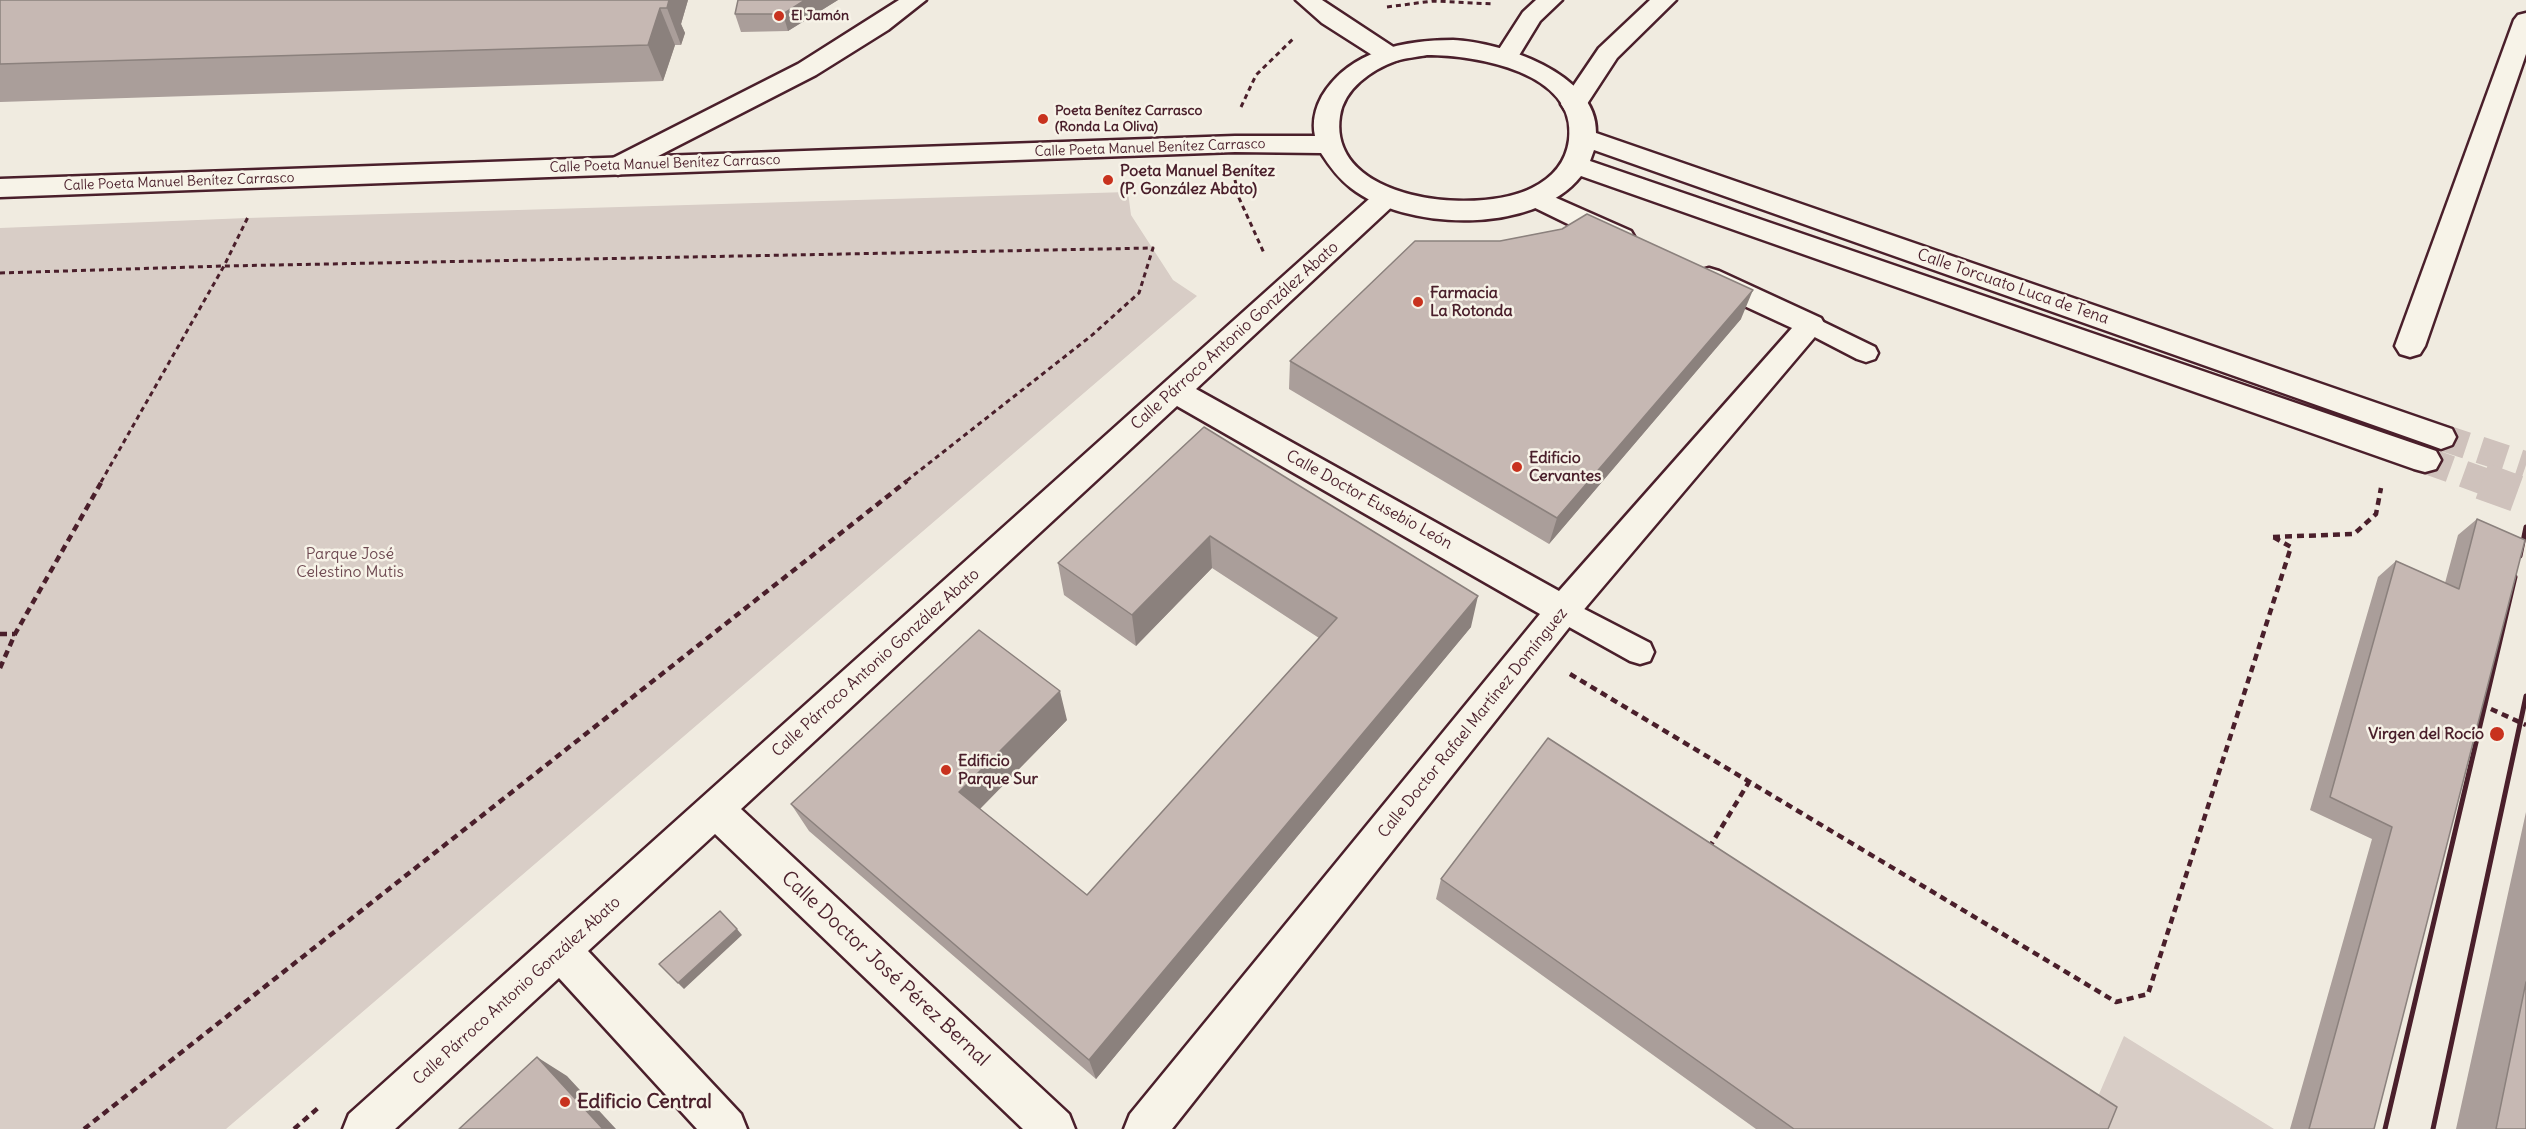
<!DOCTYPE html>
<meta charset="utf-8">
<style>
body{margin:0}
canvas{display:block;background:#f0ebe0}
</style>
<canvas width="2526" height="1129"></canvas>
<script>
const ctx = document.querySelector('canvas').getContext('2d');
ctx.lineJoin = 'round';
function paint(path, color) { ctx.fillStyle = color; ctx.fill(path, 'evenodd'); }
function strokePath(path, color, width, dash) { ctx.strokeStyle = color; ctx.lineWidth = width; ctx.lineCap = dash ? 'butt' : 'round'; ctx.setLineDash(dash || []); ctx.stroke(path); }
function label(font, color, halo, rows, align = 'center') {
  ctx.font = font + ' Delius,sans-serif'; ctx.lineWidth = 5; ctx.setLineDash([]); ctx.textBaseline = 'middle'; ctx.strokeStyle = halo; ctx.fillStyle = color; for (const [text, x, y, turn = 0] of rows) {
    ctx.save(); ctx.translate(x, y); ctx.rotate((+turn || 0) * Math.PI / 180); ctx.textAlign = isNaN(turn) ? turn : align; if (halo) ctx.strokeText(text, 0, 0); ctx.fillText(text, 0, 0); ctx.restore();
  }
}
const green = new Path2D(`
 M1128 192 1131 215 1173 280 1197 296 226 1129H0V228L247 218Z
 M2124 1036 2274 1129H2084Z`);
const primaryTunnelFar1 = new Path2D(`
 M2441 437 2526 465
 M2425 460 2486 482`);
const primaryTunnel = new Path2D(`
 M2482 481 2526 497`);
const pathFar1 = new Path2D(`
 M1387 7 1433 1 1494 4
 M1241 107 1256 75 1294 38
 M1235 180 1239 198 1264 253
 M0 273 224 266 1153 248 1139 293 1091 336 905 482
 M101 482 224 266 248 217`);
const path = new Path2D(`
 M2273 537 2354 534 2376 514 2381 488
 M0 634H15
 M0 668 15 634 102 481
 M1570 674 2116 1002 2148 994 2291 547 2273 537
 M2480 704 2526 725
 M1709 848 1749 782
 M84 1129 907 481
 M294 1129 318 1108`);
const service = new Path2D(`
 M1811 316 1875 347 1878 353 1875 359 1866 362 1857 359 1803 331 1799 325 1803 319Z
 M1563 598 1650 643 1654 652 1650 661 1640 664 1630 661 1553 618 1549 610 1553 602Z`);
const pedestrian = new Path2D(`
 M2526 13V54L2425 346 2420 354 2410 357 2400 354 2395 346 2514 20 2518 15Z`);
const minor = new Path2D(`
 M899 0H926L888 30 816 75 627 172 618 175 609 172 605 166 609 160 798 64Z
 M1296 0H1322L1398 50 1401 55 1398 60 1389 62 1380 60 1322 23Z
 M1387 188 1396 191 1400 197 1396 203 1196 389 1559 591 1792 328 1699 285 1695 278 1699 271 1709 268 1719 271 1821 318 1825 325 1575 620 1172 1129H1124L1130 1114 1540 614 1177 406 741 809 1069 1114 1075 1129H1023L715 834 588 951 741 1114 747 1129H697L559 978 395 1129H343L349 1114 1378 191Z
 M1536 189 1631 231 1635 238 1631 245 1621 247 1611 245 1527 204 1523 198 1527 192Z`);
const tertiary = new Path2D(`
 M1536 0H1562L1540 21 1515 62 1506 64 1497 62 1494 57 1523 12Z
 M1650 0H1676L1617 58 1583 110 1574 112 1565 110 1561 104 1599 48Z`);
const primary = new Path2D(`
 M1453 40C1500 42 1598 73 1596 133L2452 429 2456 437 2452 445 2441 449 2430 445 1594 150 1590 161 2436 451 2441 460 2436 469 2425 472 2414 469 1581 176C1535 235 1406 231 1351 188 1338 178 1330 167 1321 153L1235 152 0 197V179L1235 136H1315C1312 122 1315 109 1322 96 1349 51 1404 40 1453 40ZM1427 55C1476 55 1578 72 1569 140 1566 163 1552 178 1532 188 1477 216 1327 201 1340 116 1344 89 1371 70 1396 61 1405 58 1417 57 1427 55Z`);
const rail = new Path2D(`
 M2520 556 2526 527
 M2385 1129 2515 577
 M2433 1129 2526 696`);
const wall = new Path2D(`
 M0 0H688L681 24 685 33 681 45H675L663 81 0 102Z
 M738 0H838L788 31 741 32 735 14Z
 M1562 229 1741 319 1549 544 1289 389 1290 361 1500 241Z
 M1204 427 1471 627 1096 1079 809 831 791 804 1067 720 980 809 1087 895 1319 638 1212 568 1136 646 1064 595 1058 563Z
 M2477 519 2374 1129H2290L2372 839 2310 810 2378 577 2396 561 2445 583 2458 535Z
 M2526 812V1129H2456Z
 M1441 879 2108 1129H1756L1436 899Z`);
const shadedWall = new Path2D(`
 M665 0H688L681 24 685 33 681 45 667 8Z
 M805 0H838L788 31 783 14Z
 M660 8 675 45 663 81 648 45Z
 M1753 290 1741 319 1549 544 1557 518Z
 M1210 536 1212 568 1136 646 1132 615Z
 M1478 596 1471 627 1096 1079 1089 1060Z
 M1060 691 1067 720 970 819 959 792Z
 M737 929 742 935 684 989 678 983Z
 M537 1057 567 1076 616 1129H603Z`);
const building = new Path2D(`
 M0 0H669L667 8H660L648 45 0 64Z
 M738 0H805L783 14H735Z
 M1587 214 1753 290 1557 518 1290 361 1415 241H1500L1562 229Z
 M1204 427 1478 596 1089 1060 791 804 979 630 1060 691 959 792 1087 895 1337 618 1210 536 1132 615 1058 563Z
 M2477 519 2525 540 2374 1129H2309L2392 827 2330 797 2396 561 2459 589Z
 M1548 738 2117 1107 2108 1129H1794L1441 879Z
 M720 911 737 929 678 983 659 964Z
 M2526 982V1129H2496Z
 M537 1057 603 1129H459Z`);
const markers = [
 [779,16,6,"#c8321e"],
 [1043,119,6,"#c8321e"],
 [1108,180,6,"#c8321e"],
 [1418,302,6,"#c8321e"],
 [1517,467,6,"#c8321e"],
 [2497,734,8,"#c8321e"],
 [946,770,6,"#c8321e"],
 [565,1102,6,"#c8321e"]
];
const farPoinames = [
 ["El Jamón",791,16],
 ["Poeta Benítez Carrasco",1055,111],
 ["(Ronda La Oliva)",1055,127]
];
const farStreetnames = [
 ["Calle Poeta Manuel Benítez Carrasco",1150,148,-2],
 ["Calle Poeta Manuel Benítez Carrasco",665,164,-2],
 ["Calle Poeta Manuel Benítez Carrasco",179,182,-2]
];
const poiNames = [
 ["Poeta Manuel Benítez",1120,171],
 ["(P. González Abato)",1120,189],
 ["Farmacia",1430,293],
 ["La Rotonda",1430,311],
 ["Edificio",1529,458],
 ["Cervantes",1529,476],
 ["Virgen del Rocío",2484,734,"right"],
 ["Edificio",958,761],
 ["Parque Sur",958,779]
];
const streetNames = [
 ["Calle Torcuato Luca de Tena",2013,287,19],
 ["Calle Párroco Antonio González Abato",1235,336,-42],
 ["Calle Doctor Eusebio León",1369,500,29],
 ["Calle Párroco Antonio González Abato",876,663,-42],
 ["Calle Doctor Rafael Martínez Domínguez",1473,723,-51],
 ["Calle Párroco Antonio González Abato",517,991,-42]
];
const parkNames = [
 ["Parque José",350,554],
 ["Celestino Mutis",350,572]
];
const nearStreetnames = [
 ["Calle Doctor José Pérez Bernal",885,969,43]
];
const nearPoinames = [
 ["Edificio Central",577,1102]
];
paint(green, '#d8cdc6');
strokePath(primaryTunnelFar1, '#cfc2bc', 27, [27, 14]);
strokePath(primaryTunnel, '#cfc2bc', 37, [37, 18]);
strokePath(service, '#4a1f2b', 5);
strokePath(pedestrian, '#4a1f2b', 5);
strokePath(minor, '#4a1f2b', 5);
strokePath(tertiary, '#4a1f2b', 5);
strokePath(primary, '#4a1f2b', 5);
strokePath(pathFar1, '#4a1f2b', 3, [5, 4]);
strokePath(path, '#4a1f2b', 4.5, [7, 5]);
paint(service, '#f7f3e8');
paint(pedestrian, '#f7f3e8');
paint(minor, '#f7f3e8');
paint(tertiary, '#f7f3e8');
paint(primary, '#f7f3e8');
strokePath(rail, '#4a1f2b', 5);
paint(wall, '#aa9e9a');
paint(shadedWall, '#8b817d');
paint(building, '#c6b8b3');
strokePath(building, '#8b817d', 1.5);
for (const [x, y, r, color] of markers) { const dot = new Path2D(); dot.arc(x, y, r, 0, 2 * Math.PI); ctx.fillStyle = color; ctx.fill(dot); strokePath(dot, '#f7f3e8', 2); }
label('bold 14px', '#4a1f2b', '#f7f3e8', farPoinames, 'left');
label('14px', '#4a1f2b', '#f7f3e8', farStreetnames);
label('bold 16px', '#4a1f2b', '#f7f3e8', poiNames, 'left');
label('16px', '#4a1f2b', '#f7f3e8', streetNames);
label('16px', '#6e4a52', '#f7f3e8', parkNames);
label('20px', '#4a1f2b', '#f7f3e8', nearStreetnames);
label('bold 20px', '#4a1f2b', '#f7f3e8', nearPoinames, 'left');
</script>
